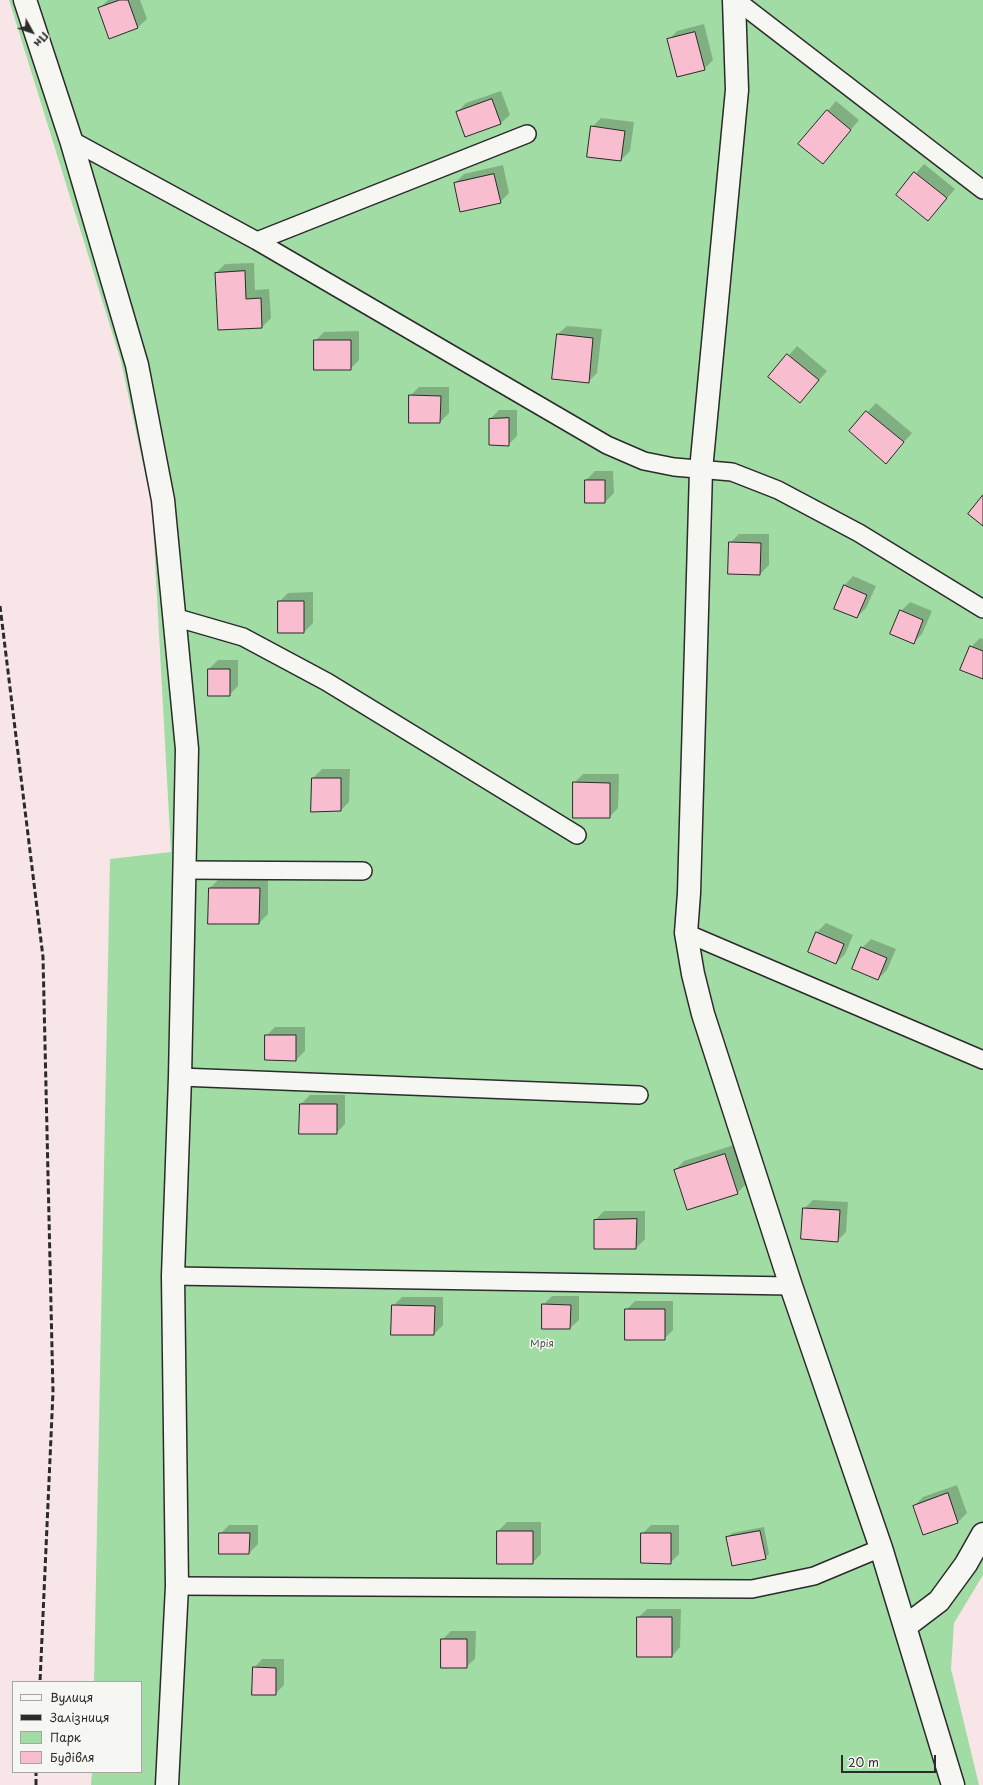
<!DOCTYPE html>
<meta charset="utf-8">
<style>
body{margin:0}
#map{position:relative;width:983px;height:1785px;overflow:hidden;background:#f7e5e8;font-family:"Playpen Sans",sans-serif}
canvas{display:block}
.legend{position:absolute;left:12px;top:1681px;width:130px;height:92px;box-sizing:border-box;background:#f6f6f2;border:1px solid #a5a5a2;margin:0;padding:5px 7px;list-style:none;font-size:12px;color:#2b2b2b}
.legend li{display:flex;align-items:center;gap:8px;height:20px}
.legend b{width:20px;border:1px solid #a5a5a2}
.north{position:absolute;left:12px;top:12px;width:40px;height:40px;-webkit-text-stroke:3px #f6f6f2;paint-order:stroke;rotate:130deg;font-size:11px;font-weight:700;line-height:16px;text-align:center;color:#2b2b2b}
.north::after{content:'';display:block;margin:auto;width:14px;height:18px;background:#2b2b2b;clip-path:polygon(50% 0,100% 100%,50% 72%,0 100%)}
.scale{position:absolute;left:841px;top:1755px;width:95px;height:18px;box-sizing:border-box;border:2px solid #2b2b2b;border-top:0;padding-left:5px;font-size:12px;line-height:14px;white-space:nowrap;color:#2b2b2b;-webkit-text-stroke:3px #f6f6f2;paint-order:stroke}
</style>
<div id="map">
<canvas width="983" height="1785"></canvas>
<ul class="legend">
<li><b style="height:5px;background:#f6f6f2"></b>Вулиця</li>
<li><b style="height:5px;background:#2b2b2b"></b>Залізниця</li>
<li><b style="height:11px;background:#a0dca3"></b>Парк</li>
<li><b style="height:11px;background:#f8bed0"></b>Будівля</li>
</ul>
<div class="north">Пн</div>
<div class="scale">20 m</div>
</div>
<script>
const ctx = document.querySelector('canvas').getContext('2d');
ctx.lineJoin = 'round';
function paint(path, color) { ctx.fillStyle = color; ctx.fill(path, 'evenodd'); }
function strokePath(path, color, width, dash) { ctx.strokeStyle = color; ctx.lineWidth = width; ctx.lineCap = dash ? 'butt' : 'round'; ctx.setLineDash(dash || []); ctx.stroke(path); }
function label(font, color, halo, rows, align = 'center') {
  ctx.font = font + ' "Playpen Sans",sans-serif'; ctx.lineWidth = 3; ctx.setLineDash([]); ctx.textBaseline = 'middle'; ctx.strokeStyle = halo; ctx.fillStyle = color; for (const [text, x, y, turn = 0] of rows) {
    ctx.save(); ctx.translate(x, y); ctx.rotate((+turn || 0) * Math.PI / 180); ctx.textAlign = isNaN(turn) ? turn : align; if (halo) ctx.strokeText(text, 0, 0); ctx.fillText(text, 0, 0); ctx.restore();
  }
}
const green = new Path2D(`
 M9 0H983V1575L954 1623 951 1669 979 1785H91L92 1772H141V1682H94L110 859 171 852 152 506 121 361Z`);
const shadow = new Path2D(`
 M108 0H140L147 19 138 27 100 8Z
 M704 24 713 60 704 69 669 40 677 31Z
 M501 91 510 115 501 123 457 112 466 103Z
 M836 101 859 120 823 163 800 144Z
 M601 118 634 122 630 151 621 160 592 127Z
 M924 164 955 189 928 220 897 195Z
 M503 165 509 193 500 202 455 183 464 174Z
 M254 263 255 290 269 289 271 318 262 327 216 273 225 264Z
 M567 326 602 329 597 373 589 381 558 334Z
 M359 331V360L350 369 315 341 324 332Z
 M797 346 827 371 800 402 770 377Z
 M419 387H449V413L440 422H410V396Z
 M876 403 912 433 886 462 850 431Z
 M499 410H517V436L508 445 490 444V419Z
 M595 471H613L614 493 605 502 586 480Z
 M739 534H769V565L760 574 730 543Z
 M853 576 876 586 866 608 857 617 845 585Z
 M313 592V623L304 632 279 602 288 593Z
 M910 602 932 611 922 634 914 642 901 611Z
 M980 638 983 639V678L971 647Z
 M218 660H238V686L229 695 209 669Z
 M322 769H350L349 802 341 810 313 778Z
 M583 774H619L618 808 609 817 574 783Z
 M219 879H268V914L259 923 210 888Z
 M826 923 853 935 845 954 836 963 809 951 817 932Z
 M871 939 896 949 887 970 878 979 862 948Z
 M275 1027H305V1051L296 1060 266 1036Z
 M310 1095H345V1124L336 1133 301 1104Z
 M734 1145 746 1184 737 1193 675 1170 684 1161Z
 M813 1200 848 1202 846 1232 837 1241 804 1209Z
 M604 1211H645V1239L636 1248H595V1220Z
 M552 1296H579V1320L570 1328H543V1305Z
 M402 1297H443V1325L434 1334 393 1306Z
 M635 1301H673V1330L664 1339 626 1310Z
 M957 1485 967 1513 958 1522 924 1534 914 1506 923 1497Z
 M507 1522H541V1554L532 1563 498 1531Z
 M229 1525H258V1544L249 1553H220V1534Z
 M651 1525H679V1554L670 1563 642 1534Z
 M764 1527 769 1554 765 1558 727 1538 732 1533Z
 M647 1609H681L680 1647 672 1656 638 1618Z
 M451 1631H476L475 1659 466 1667 442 1640Z
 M262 1659H284V1685L275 1694 254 1668Z`);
const building = new Path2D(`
 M120 0H128L138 28 109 39 98 8Z
 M695 32 705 70 677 77 667 39Z
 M492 99 501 124 465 137 456 112Z
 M827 110 851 130 823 164 798 144Z
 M591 126 625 131 621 161 587 157Z
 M914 172 947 198 928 221 896 195Z
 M494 174 501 203 460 212 454 183Z
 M245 271 246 299 261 298 262 328 218 330 215 273Z
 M557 334 593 338 589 383 552 379Z
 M314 340H351V370H314Z
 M787 354 819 380 800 403 768 377Z
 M409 395 441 396 440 423H409Z
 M866 411 904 442 886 464 849 431Z
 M509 418V446L489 445V419Z
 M585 480H605V503H585Z
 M983 495V526L968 514Z
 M729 542 761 543 760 575 728 574Z
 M844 585 867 595 857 618 834 609Z
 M278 601H304V633H278Z
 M900 610 923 620 914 644 890 634Z
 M970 646 983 651V679L960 670Z
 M208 669H230V696H208Z
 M312 778H341V811L311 812Z
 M573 782 610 783V818H573Z
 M209 888H260L259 924H208Z
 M816 932 844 944 836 964 808 952Z
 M861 947 887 958 878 980 852 969Z
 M265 1035H296V1061L265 1060Z
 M300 1104H337V1134H299Z
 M725 1154 738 1194 687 1210 674 1170Z
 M803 1208 840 1210 838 1242 801 1239Z
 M637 1219 636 1249H594V1220Z
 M542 1304 571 1305 570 1329H542Z
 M392 1305 435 1306 434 1335H391Z
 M625 1309H665V1340H625Z
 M948 1493 958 1523 923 1535 913 1506Z
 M497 1531H533V1564H497Z
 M760 1531 766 1559 732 1566 726 1537Z
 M219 1533H250L249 1554H219Z
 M641 1533H671V1564L641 1563Z
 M637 1617H672V1657H637Z
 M441 1639H467V1668H441Z
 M253 1667 276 1668V1695H252Z`);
const service = new Path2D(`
 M736 0 983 190
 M71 140 257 241 607 445 644 461 674 467 732 472 778 490 859 533 983 609
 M257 241 527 134
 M174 617 243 637 327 682 577 835
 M184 870 363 871
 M686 933 983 1060
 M180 1077 639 1095
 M173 1276 791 1286
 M177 1586 752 1589 814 1576 881 1548`);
const minor = new Path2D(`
 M25 0 71 140 137 365 163 500 187 749 180 1077 173 1276 177 1586 167 1785
 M734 0 737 90 701 470 689 893 686 933 693 974 703 1014 791 1286 881 1548 953 1785
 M906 1626 939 1601 966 1564 983 1534`);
const rail = new Path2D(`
 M0 606 43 957 53 1392 40 1682
 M36 1785V1772`);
const parkNames = [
 ["Мрія",542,1344]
];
paint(green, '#a0dca3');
paint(shadow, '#0003');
paint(building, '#f8bed0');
strokePath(building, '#2b2b2b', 1);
strokePath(service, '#2b2b2b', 20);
strokePath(minor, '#2b2b2b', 25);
strokePath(service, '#f6f6f2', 17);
strokePath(minor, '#f6f6f2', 22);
strokePath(rail, '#2b2b2b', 3, [6, 3]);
label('10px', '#485749', '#f6f6f2', parkNames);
</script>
